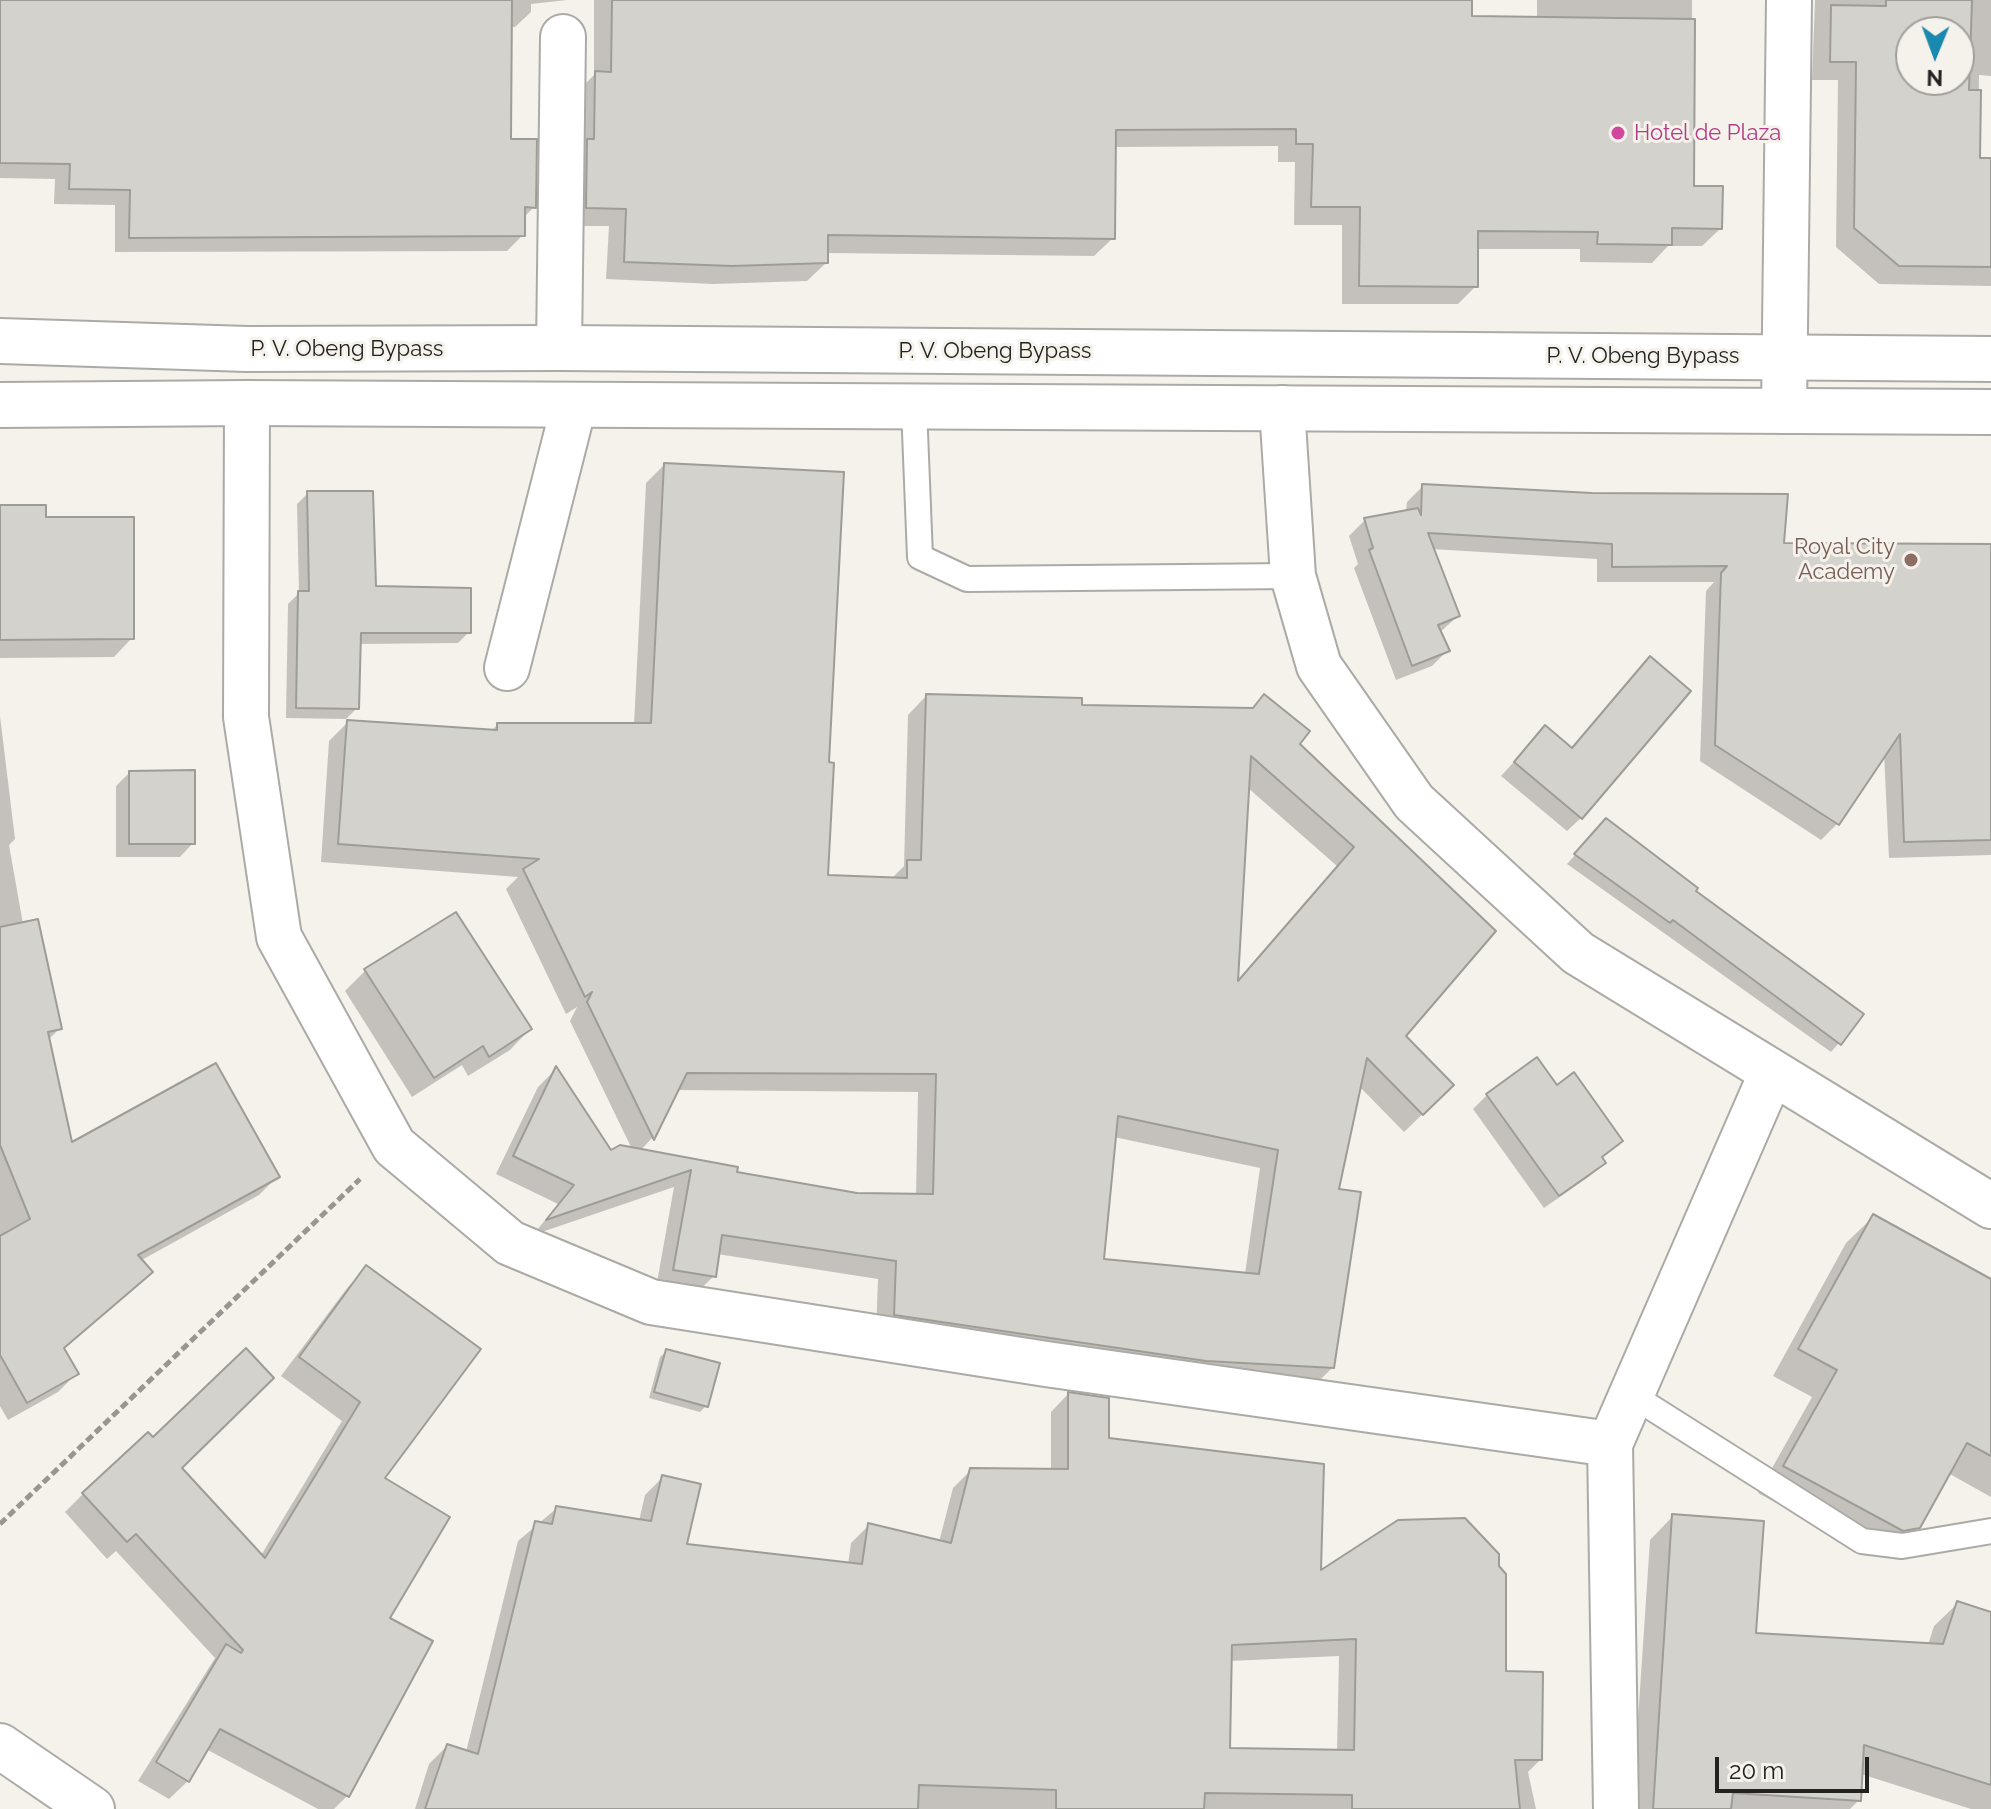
<!DOCTYPE html>
<style>
body{margin:0}
#map{position:relative;width:1991px;height:1809px;overflow:hidden;background:#f5f2ec;font-family:Raleway,sans-serif}
canvas{display:block}
.north{position:absolute;left:1895px;top:16px;width:80px;height:80px;box-sizing:border-box;background:#f5f2ec;border:2px solid #a19f9a;border-radius:50%;rotate:181deg;font-size:22px;font-weight:700;line-height:32px;text-align:center;color:#232220}
.north::after{content:'';display:block;margin:auto;width:28px;height:36px;background:#1b88af;clip-path:polygon(50% 0,100% 100%,50% 72%,0 100%)}
.scale{position:absolute;left:1715px;top:1757px;width:154px;height:36px;box-sizing:border-box;border:4px solid #232220;border-top:0;padding-left:10px;font-size:24px;line-height:28px;white-space:nowrap;color:#232220;-webkit-text-stroke:6px #f5f2ec;paint-order:stroke}
</style>
<div id="map">
<canvas width="1991" height="1809"></canvas>
<div class="north">N</div>
<div class="scale">20 m</div>
</div>
<script>
const ctx = document.querySelector('canvas').getContext('2d');
ctx.lineJoin = 'round';
function paint(path, color) { ctx.fillStyle = color; ctx.fill(path, 'evenodd'); }
function strokePath(path, color, width, dash) { ctx.strokeStyle = color; ctx.lineWidth = width; ctx.lineCap = dash ? 'butt' : 'round'; ctx.setLineDash(dash || []); ctx.stroke(path); }
function label(font, color, halo, rows, align = 'center') {
  ctx.font = font + ' Raleway,sans-serif'; ctx.lineWidth = 6; ctx.setLineDash([]); ctx.textBaseline = 'middle'; ctx.strokeStyle = halo; ctx.fillStyle = color; for (const [text, x, y, turn = 0] of rows) {
    ctx.save(); ctx.translate(x, y); ctx.rotate((+turn || 0) * Math.PI / 180); ctx.textAlign = isNaN(turn) ? turn : align; if (halo) ctx.strokeText(text, 0, 0); ctx.fillText(text, 0, 0); ctx.restore();
  }
}
const shadow = new Path2D(`
 M0 0H567L531 4V12L515 27H510L509 141 534 207 523 218V235L507 251 115 252V205L54 204 55 179 0 178Z
 M594 0H1470V18L1537 19V0H1692V188L1721 228 1702 246H1668L1652 263 1580 262V249H1476V286L1458 304H1342V225H1294L1295 162H1278V146L1114 147 1113 238 1094 256 826 253V263L807 281 713 284 606 279 609 226H568L577 92 594 75Z
 M1815 0H1991V76L1979 75 1978 160H1991V286L1879 284 1836 247 1838 80H1812ZM1911 32H1959V80H1911Z
 M664 465 827 764 826 877 890 880 904 866 908 715 926 696 1080 707 1297 744 1493 931 1403 1036 1433 1104 1404 1132 1359 1086 1336 1190 1333 1367 1314 1386 876 1333 878 1279 717 1254 714 1276 695 1294 656 1288 674 1187 533 1235 558 1204 496 1174 538 1087 556 1069 610 1153 632 1149 570 1021 577 1007 566 1014 506 889 518 877 321 862 329 741 348 722 490 732 497 725H634L646 483ZM1247 787 1337 866 1236 984ZM676 1090 918 1092 916 1196 856 1195 735 1174 640 1151 652 1138ZM1114 1137 1260 1168 1245 1274 1102 1261Z
 M1423 486 1782 545 1991 546V855L1889 858 1884 753 1837 824 1821 840 1700 761 1706 591 1714 582H1597V559L1432 549 1458 616 1439 633 1448 650 1432 666 1396 680 1354 568 1358 564 1349 536 1365 520 1406 512 1407 502Z
 M308 493 374 588 469 632 458 643 358 644 357 708 346 719 286 718 288 604 299 593 297 504Z
 M0 507 43 519 132 638 114 657 0 658Z
 M0 716 15 839 9 845 23 924 60 1028 48 1040 71 1145 277 1177 259 1195 140 1261 150 1272 63 1349 76 1374 58 1392 8 1420 0 1406Z
 M1545 728 1581 818 1567 831 1501 776Z
 M129 773 193 843 180 857H116V786Z
 M1598 829 1839 1043 1831 1052 1567 864Z
 M455 914 530 1029 510 1050 468 1076 462 1065 412 1097 345 991 365 971Z
 M1557 1087 1621 1141 1601 1159 1603 1163 1590 1176 1544 1208 1473 1109 1487 1095Z
 M1873 1217 1991 1281V1497L1948 1473 1918 1527 1891 1554 1875 1556 1758 1493 1812 1397 1773 1376 1846 1243Z
 M367 1268 382 1478 387 1618 430 1641 347 1796 334 1809H318L206 1749 188 1781 169 1799 138 1781 215 1658 116 1551 107 1559 65 1512 83 1494 179 1469 260 1557 342 1421 281 1376 348 1287Z
 M667 1351 706 1406 700 1412 649 1398 660 1357Z
 M1068 1394 1107 1440 1319 1574 1504 1673 1540 1760 1528 1772 1536 1809H415L429 1764 447 1746 466 1752 518 1541 557 1508 639 1521 645 1495 663 1477 684 1545 848 1564 851 1543 869 1525 939 1542 953 1488 971 1470 1051 1471V1412ZM1339 1656 1337 1752 1228 1750 1230 1661Z
 M1673 1516 1754 1635 1928 1645 1934 1626 1958 1603 1991 1614V1809H1971L1861 1774 1859 1800 1850 1809H1632L1650 1540Z`);
const building = new Path2D(`
 M0 0H512L511 139H537L536 208 525 207V236L129 238 130 190 69 189 70 164 0 163Z
 M612 0H1472V16L1695 19 1694 186H1723L1722 229 1672 228V245L1597 244 1598 232 1478 231V287L1359 286 1360 207H1311L1313 144H1296V129L1116 130 1115 239 828 235V263L732 266 624 262 626 209 586 208 587 139H594L595 71 611 72Z
 M1886 0H1972L1969 90H1981L1980 158H1991V267L1899 266 1854 228 1856 62H1830L1831 5 1886 6ZM1911 32H1959V80H1911Z
 M664 463 844 472 829 762 834 763 828 875 907 878V860H921L926 694 1082 698V705L1253 708 1264 694 1310 731 1300 744 1496 931 1406 1036 1454 1085 1423 1115 1367 1058 1339 1189 1361 1192 1334 1368 1206 1361 894 1315 896 1261 722 1235 716 1277 673 1270 691 1170 546 1220 574 1185 513 1156 556 1066 611 1150 620 1145 738 1167 737 1172 857 1193 933 1194 936 1074 687 1073 654 1140 587 1002 592 992 585 997 523 869 539 859 338 844 347 720 497 730V723H651ZM1251 756 1354 847 1238 981ZM1118 1116 1278 1150 1259 1274 1104 1259Z
 M1422 484 1592 493 1788 494 1784 543 1991 544V840L1904 842 1900 734 1839 825 1715 745 1721 573 1727 566 1612 567V544L1428 533 1460 616 1438 625 1450 651 1412 666 1369 550 1373 548 1364 518 1418 508 1421 515Z
 M307 491H373L376 586 471 588V633H361L359 709 296 708 298 591H309Z
 M0 505H46V517H134V639L0 640Z
 M1650 656 1691 691 1582 819 1514 762 1545 725 1572 748Z
 M195 770V844H129V771Z
 M1606 818 1698 888 1696 891 1864 1014 1841 1045 1673 920 1670 923 1574 854Z
 M456 912 532 1029 489 1057 483 1046 434 1078 364 969Z
 M38 919 62 1029 48 1032 72 1142 216 1063 280 1177 138 1255 153 1272 64 1348 79 1374 27 1403 0 1355V1236L30 1219 0 1145V927Z
 M1537 1057 1557 1085 1574 1072 1623 1141 1602 1157 1606 1163 1559 1196 1486 1094Z
 M1873 1214 1991 1279V1456L1967 1443 1920 1528 1903 1531 1783 1466 1837 1370 1798 1349Z
 M366 1265 481 1349 385 1478 450 1517 390 1618 433 1641 349 1797 220 1729 189 1782 156 1762 226 1644 241 1653 243 1650 136 1534 127 1542 82 1493 148 1432 153 1437 246 1348 274 1378 182 1468 265 1558 360 1402 299 1357Z
 M666 1349 720 1363 708 1407 654 1392Z
 M1068 1392 1109 1398V1438L1324 1464 1321 1570 1398 1520 1465 1518 1499 1554V1566L1506 1574V1671L1543 1672 1542 1760H1515L1520 1809H1352V1795L1205 1793 1204 1809H1056V1790L919 1785 918 1809H425L447 1744 478 1754 535 1521 552 1524 556 1506 651 1521 662 1475 701 1484 687 1544 862 1564 868 1523 951 1543 970 1468 1068 1469ZM1356 1639 1354 1750 1230 1748 1232 1645Z
 M1672 1514 1764 1521 1756 1633 1943 1644 1957 1601 1991 1612V1785L1864 1745 1861 1801 1733 1793 1731 1809H1653Z`);
const path = new Path2D(`
 M0 1524 360 1179`);
const lane = new Path2D(`
 M914 407 920 557 967 579 1293 576
 M1630 1394 1862 1541 1902 1546 1991 1531`);
const street = new Path2D(`
 M559 348 563 37
 M247 403 246 717 279 937 394 1146 510 1243 651 1302 1046 1364 1610 1444
 M1282 408 1293 576 1319 666 1414 802 1578 953 1991 1206
 M1784 411 1789 0
 M507 668 574 405
 M0 1746 92 1809
 M1616 1809 1610 1444 1772 1072`);
const highway = new Path2D(`
 M0 341 247 349 559 348 1991 359
 M0 405 247 403 1991 412`);
const markers = [
 [1618,133,8,"#d1479c"],
 [1911,560,8,"#8d6e63"]
];
const hotelNames = [
 ["Hotel de Plaza",1634,133]
];
const streetNames = [
 ["P. V. Obeng Bypass",347,349],
 ["P. V. Obeng Bypass",995,351],
 ["P. V. Obeng Bypass",1643,356]
];
const educationNames = [
 ["Royal City",1895,547],
 ["Academy",1895,572]
];
paint(shadow, '#0003');
paint(building, '#d4d2cc');
strokePath(building, '#9e9c97', 2);
strokePath(lane, '#acaaa5', 28);
strokePath(street, '#acaaa5', 48);
strokePath(highway, '#acaaa5', 48);
strokePath(path, '#989692', 5, [8, 4]);
strokePath(lane, '#fff', 24);
strokePath(street, '#fff', 44);
strokePath(highway, '#fff', 44);
for (const [x, y, r, color] of markers) { const dot = new Path2D(); dot.arc(x, y, r, 0, 2 * Math.PI); ctx.fillStyle = color; ctx.fill(dot); strokePath(dot, '#f5f2ec', 3); }
label('22px', '#b23c85', '#f5f2ec', hotelNames, 'left');
label('22px', '#232220', '#f5f2ec', streetNames);
label('22px', '#785e54', '#f5f2ec', educationNames, 'right');
</script>
